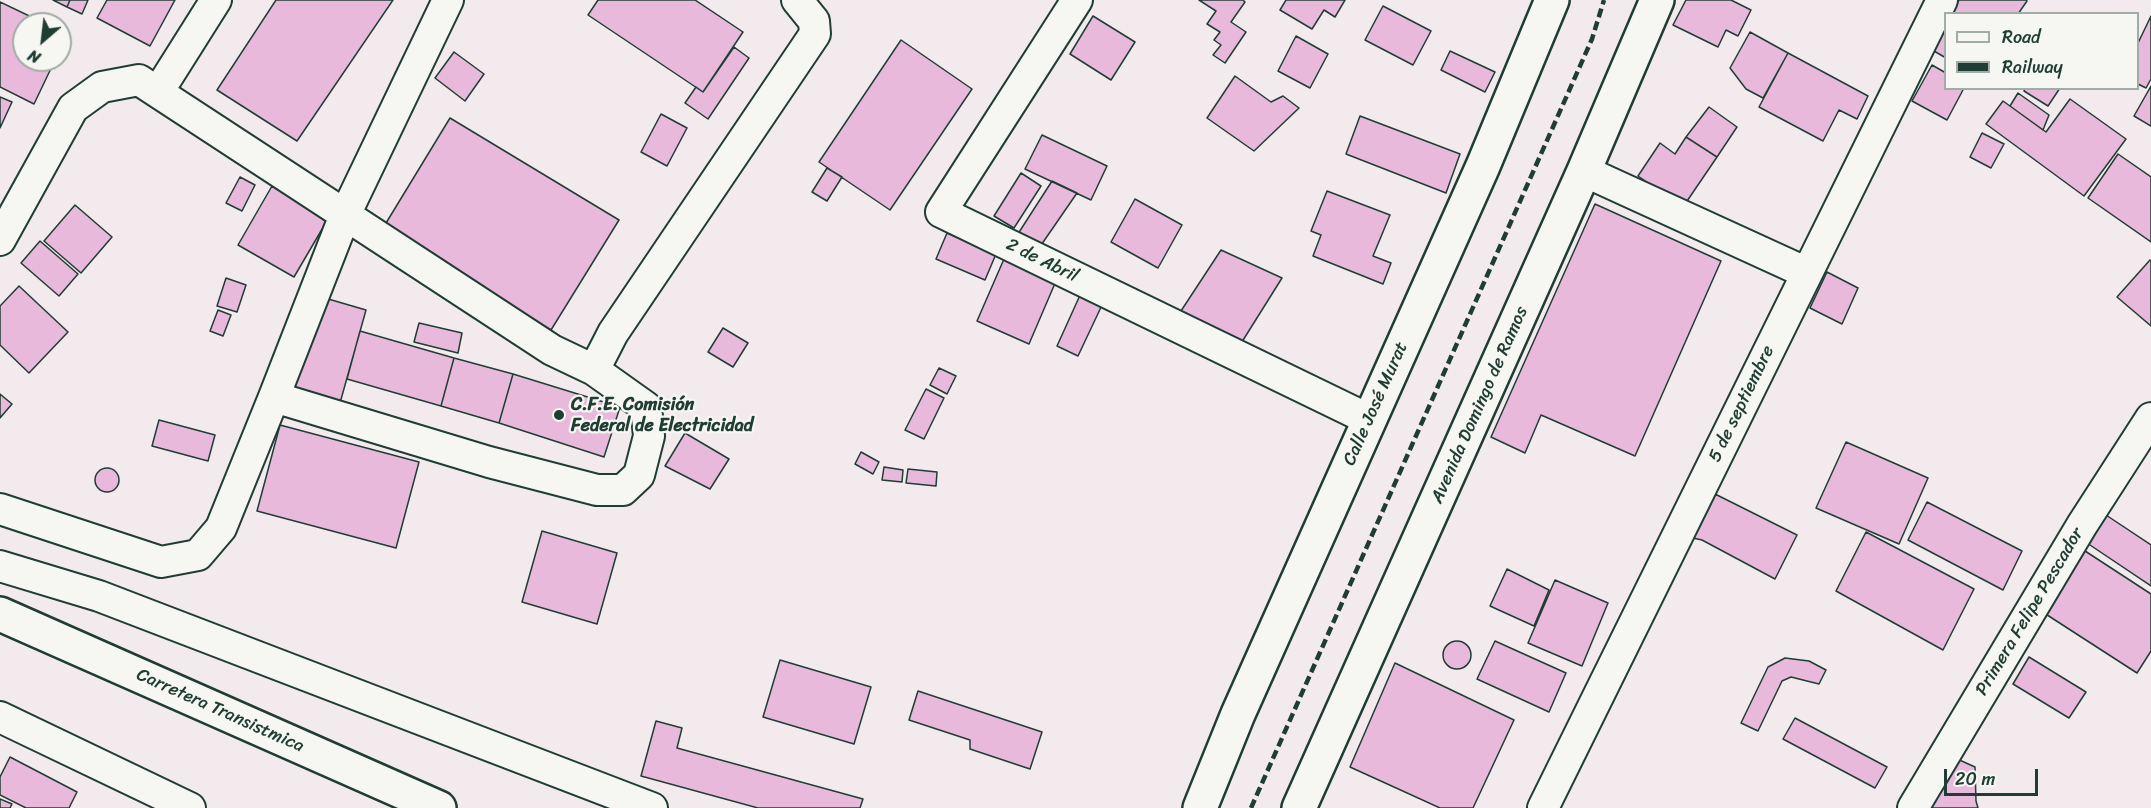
<!DOCTYPE html>
<meta charset="utf-8">
<style>
body{margin:0}
#map{position:relative;width:2151px;height:808px;overflow:hidden;background:#f3eaed;font-family:Sriracha,sans-serif}
canvas{display:block}
.legend{position:absolute;left:1944px;top:12px;width:195px;height:78px;box-sizing:border-box;background:#f6f6f2;border:2px solid #a0aca6;margin:0;padding:8px 10px;list-style:none;font-size:18px;color:#1f3d34}
.legend li{display:flex;align-items:center;gap:12px;height:30px}
.legend b{width:30px;border:2px solid #a0aca6}
.north{position:absolute;left:12px;top:12px;width:60px;height:60px;box-sizing:border-box;background:#f6f6f2;border:2px solid #a0aca6;border-radius:50%;rotate:208deg;font-size:16px;font-weight:700;line-height:24px;text-align:center;color:#1f3d34}
.north::after{content:'';display:block;margin:auto;width:21px;height:27px;background:#1f3d34;clip-path:polygon(50% 0,100% 100%,50% 72%,0 100%)}
.scale{position:absolute;left:1944px;top:769px;width:94px;height:27px;box-sizing:border-box;border:3px solid #1f3d34;border-top:0;padding-left:8px;font-size:18px;line-height:21px;white-space:nowrap;color:#1f3d34;-webkit-text-stroke:4px #f6f6f2;paint-order:stroke}
</style>
<div id="map">
<canvas width="2151" height="808"></canvas>
<ul class="legend">
<li><b style="height:8px;background:#f6f6f2"></b>Road</li>
<li><b style="height:8px;background:#1f3d34"></b>Railway</li>
</ul>
<div class="north">N</div>
<div class="scale">20 m</div>
</div>
<script>
const ctx = document.querySelector('canvas').getContext('2d');
ctx.lineJoin = 'round';
function paint(path, color) { ctx.fillStyle = color; ctx.fill(path, 'evenodd'); }
function strokePath(path, color, width, dash) { ctx.strokeStyle = color; ctx.lineWidth = width; ctx.lineCap = dash ? 'butt' : 'round'; ctx.setLineDash(dash || []); ctx.stroke(path); }
function label(font, color, halo, rows, align = 'center') {
  ctx.font = font + ' Sriracha,sans-serif'; ctx.lineWidth = 4.5; ctx.setLineDash([]); ctx.textBaseline = 'middle'; ctx.strokeStyle = halo; ctx.fillStyle = color; for (const [text, x, y, turn = 0] of rows) {
    ctx.save(); ctx.translate(x, y); ctx.rotate((+turn || 0) * Math.PI / 180); ctx.textAlign = isNaN(turn) ? turn : align; if (halo) ctx.strokeText(text, 0, 0); ctx.fillText(text, 0, 0); ctx.restore();
  }
}
const building = new Path2D(`
 M53 0H70L67 7Z
 M70 0H88L82 14 67 7Z
 M107 0H175L150 46 97 18Z
 M276 0H393L297 141 217 90Z
 M598 0H695L743 32 703 92 588 15Z
 M1199 0H1243L1245 2 1231 22 1246 32 1225 63 1213 55 1221 45 1214 40 1220 32 1207 24 1216 11Z
 M1286 0H1345L1335 17 1324 10 1312 29 1280 10Z
 M1686 0H1731L1751 10 1738 36 1726 30 1718 47 1673 25Z
 M1959 0H2026L2027 1 2018 14H1952Z
 M0 2 46 24H24V60H55L34 104 0 87Z
 M1383 6 1431 31 1413 65 1365 40Z
 M1093 16 1135 42 1111 80 1070 54Z
 M2151 16V79L2146 88 2138 84V43Z
 M1946 27V58L1934 51Z
 M60 31 68 35 60 50Z
 M1750 32 1788 53 1763 98 1746 89 1730 68Z
 M1296 36 1328 54 1310 88 1278 71Z
 M901 40 972 89 890 210 819 162Z
 M734 47 749 58 708 119 685 103 696 87 703 92Z
 M1450 51 1495 72 1485 92 1441 70Z
 M454 52 484 74 465 101 435 78Z
 M1788 53 1868 96 1857 119 1839 110 1823 141 1759 107Z
 M1932 65 1946 73V88H1964L1947 120 1912 101Z
 M1235 76 1271 102 1283 96 1299 108 1254 151 1207 118Z
 M2151 86V126L2134 116Z
 M2025 88H2060L2048 106 2024 91Z
 M2018 93 2049 115 2043 130 2010 106Z
 M0 97 12 102 0 128Z
 M2070 99 2126 139 2084 196 1986 124 2003 101 2046 132Z
 M1709 107 1737 127 1717 157 1686 137Z
 M661 114 687 128 667 166 641 152Z
 M1360 116 1460 154 1446 193 1346 154Z
 M450 118 619 220 551 330 383 228Z
 M1982 133 2004 144 1991 168 1970 157Z
 M1042 135 1107 166 1091 200 1025 169Z
 M1686 137 1717 157 1683 207 1638 176 1660 143 1675 154Z
 M2118 154 2151 177V242L2088 198Z
 M827 168 842 177 827 201 812 192Z
 M1021 173 1041 186 1014 228 994 216Z
 M240 177 255 185 242 211 226 203Z
 M1052 181 1077 193 1037 251 1014 240Z
 M272 186 328 219 294 277 238 245Z
 M1327 191 1390 215 1373 256 1391 263 1383 284 1313 256 1321 235 1311 231Z
 M1135 199 1182 225 1158 268 1111 242Z
 M1595 204 1721 261 1635 456 1541 415 1525 453 1491 437Z
 M75 205 112 237 81 273 44 241Z
 M947 233 996 254 985 280 936 259Z
 M40 241 78 274 59 296 21 263Z
 M1221 250 1282 278 1240 345 1179 314Z
 M1004 259 1056 281 1029 344 977 321Z
 M2150 260 2151 261V326L2117 297Z
 M1827 272 1858 288 1842 324 1810 308Z
 M226 278 246 285 237 312 217 306Z
 M19 286 68 332 29 373 0 345V306Z
 M1081 293 1103 303 1078 356 1057 346Z
 M318 296 366 310 340 403 292 390Z
 M218 310 231 315 223 336 210 331Z
 M419 323 462 333 458 353 414 342Z
 M723 328 748 343 733 367 708 352Z
 M360 331 454 358 441 406 347 379Z
 M454 358 513 374 499 423 441 406Z
 M939 368 956 376 947 394 930 385Z
 M513 374 620 407 604 457 499 423Z
 M926 389 944 398 924 439 905 430Z
 M0 394 12 404 0 418Z
 M159 420 215 435 208 461 152 446Z
 M280 425 419 462 396 548 257 511Z
 M685 433 729 459 710 489 665 466Z
 M1846 442 1928 478 1899 544 1816 508Z
 M861 452 879 462 873 474 855 464Z
 M884 467 903 470 902 482 882 480Z
 M95 480a12 12 0 1 1 24 0a12 12 0 1 1-24 0Z
 M908 469 937 472 936 486 906 483Z
 M1715 494 1797 535 1775 579 1702 540 1693 538Z
 M1927 502 2022 551 2003 590 1908 540Z
 M2106 515 2151 545V586L2087 543Z
 M542 531 617 553 597 624 522 602Z
 M1866 532 1974 589 1943 650 1836 591Z
 M2082 549 2151 594V651L2137 673 2041 611Z
 M1507 569 1549 590 1534 626 1490 606Z
 M1555 580 1608 603 1582 666 1528 643Z
 M1495 641 1566 673 1549 712 1477 679Z
 M1443 655a14 14 0 1 1 28 0a14 14 0 1 1-28 0Z
 M2029 657 2086 692 2069 718 2013 684Z
 M1785 658 1809 661 1826 670 1819 684 1791 677 1782 681 1758 731 1741 723 1768 667Z
 M780 660 871 687 854 744 763 717Z
 M1395 663 1514 720 1473 808H1440L1350 767Z
 M918 691 1042 732 1030 769 970 749V740L909 720Z
 M1795 718 1887 767 1875 788 1783 739Z
 M656 721 682 728 677 748 863 799 860 808H758L641 776Z
 M10 757 77 792 69 808H26L0 795V777Z
 M1955 758 1975 767 1976 801 1978 808H1931Z
 M0 799 12 804 10 808H0Z`);
const minor = new Path2D(`
 M1077 0 941 212 1368 419
 M158 92 216 0
 M1584 171 1807 273
 M0 240 73 108 102 87 139 80 552 350 594 370 613 333 815 34 814 21 797 0
 M274 397 345 215 448 0
 M0 509 161 562 198 555 221 528 274 397 489 462 597 490H623L639 475 649 436 646 407 594 370
 M0 566 99 596 652 808
 M0 717 190 808
 M1543 808 1942 0
 M1913 808 2082 525 2151 418`);
const tertiary = new Path2D(`
 M1200 808 1238 714 1483 166 1552 0
 M1299 808 1584 171 1657 0`);
const primary = new Path2D(`
 M0 614 439 808`);
const rail = new Path2D(`
 M1251 808 1592 39 1604 0`);
const markers = [
 [559,415,6,"#1f3d34"]
];
const streetNames = [
 ["2 de Abril",1042,261,26],
 ["Calle José Murat",1376,404,-66],
 ["5 de septiembre",1742,404,-64],
 ["Avenida Domingo de Ramos",1480,405,-66],
 ["Primera Felipe Pescador",2030,612,-59],
 ["Carretera Transistmica",220,711,24]
];
const poiNames = [
 ["C.F.E. Comisión",571,405],
 ["Federal de Electricidad",571,426]
];
paint(building, '#e9b9db');
strokePath(building, '#1f3d34', 1.5);
strokePath(minor, '#1f3d34', 34);
strokePath(tertiary, '#1f3d34', 38);
strokePath(primary, '#1f3d34', 38);
strokePath(minor, '#f6f6f2', 30);
strokePath(tertiary, '#f6f6f2', 33);
strokePath(primary, '#f6f6f2', 33);
strokePath(rail, '#1f3d34', 4.5, [9, 4.5]);
for (const [x, y, r, color] of markers) { const dot = new Path2D(); dot.arc(x, y, r, 0, 2 * Math.PI); ctx.fillStyle = color; ctx.fill(dot); strokePath(dot, '#f6f6f2', 2); }
label('18px', '#1f3d34', '#f6f6f2', streetNames);
label('bold 18px', '#1f3d34', '#f6f6f2', poiNames, 'left');
</script>
